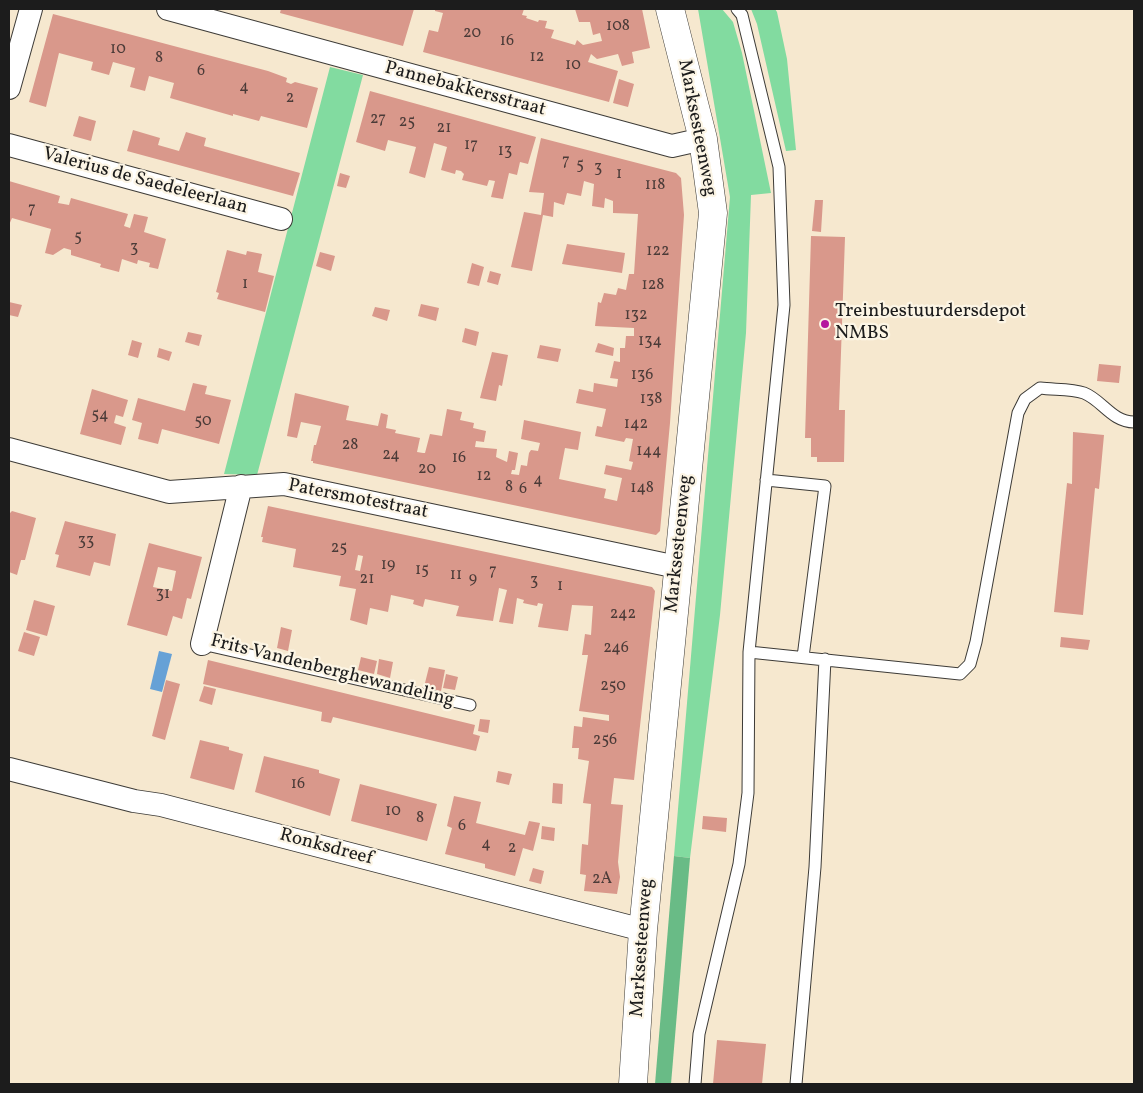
<!DOCTYPE html>
<style>
body{margin:0}
#map{position:relative;width:1143px;height:1093px;overflow:hidden;background:#f6e8cf;font-family:Vollkorn,serif}
canvas{display:block}
.frame{position:absolute;inset:0;border:10px solid #1c1c1c;pointer-events:none}
</style>
<div id="map">
<canvas width="1143" height="1093"></canvas>
<div class="frame"></div>
</div>
<script>
const ctx = document.querySelector('canvas').getContext('2d');
ctx.lineJoin = 'round';
function paint(path, color) { ctx.fillStyle = color; ctx.fill(path, 'evenodd'); }
function strokePath(path, color, width, dash) { ctx.strokeStyle = color; ctx.lineWidth = width; ctx.lineCap = dash ? 'butt' : 'round'; ctx.setLineDash(dash || []); ctx.stroke(path); }
function label(font, color, halo, rows, align = 'center') {
  ctx.font = font + ' Vollkorn,serif'; ctx.lineWidth = 4.5; ctx.setLineDash([]); ctx.textBaseline = 'middle'; ctx.strokeStyle = halo; ctx.fillStyle = color; for (const [text, x, y, turn = 0] of rows) {
    ctx.save(); ctx.translate(x, y); ctx.rotate((+turn || 0) * Math.PI / 180); ctx.textAlign = isNaN(turn) ? turn : align; if (halo) ctx.strokeText(text, 0, 0); ctx.fillText(text, 0, 0); ctx.restore();
  }
}
const green = new Path2D(`
 M698 9H722L733 22 742 53 771 193 751 195 746 333 720 615 690 858 674 856 730 197Z
 M751 9H775L777 12 787 59 796 150 786 151 757 24Z
 M330 67 363 75 257 475 224 474Z`);
const forest = new Path2D(`
 M674 856 690 858 671 1084H655Z`);
const water = new Path2D(`
 M159 651 172 654 162 692 150 689Z`);
const building = new Path2D(`
 M281 9H414L403 46 280 13Z
 M435 9H524L522 15 527 16 526 18 538 22 539 20 547 21 545 28 554 30 551 38 575 45 577 40 583 45 602 41 600 33 593 35 590 22H579L575 9H642L650 48 632 52 634 63 622 66 618 54 597 59 591 54 588 62 618 71 609 102 423 52 429 30 438 32 443 13 435 11Z
 M53 14 268 71 287 78 286 82 291 84 295 82 318 88 307 128 261 116 259 121 233 114V116L170 98 174 83 149 76 145 91 130 87 135 68 113 62 109 75 91 70 93 62 59 53 46 107 29 102Z
 M619 79 634 84 628 107 613 103Z
 M370 91 536 137 528 164 520 162 517 175 509 173 503 199 491 197 495 181 489 180 487 186 462 180 464 174 461 171 456 170 455 174 441 170 447 147 434 143 425 178 409 173 416 147 388 140 385 151 356 142Z
 M79 116 96 121 91 141 73 136Z
 M133 130 160 138 158 145 179 151 186 132 206 138 204 146 300 173 293 196 127 151Z
 M541 138 676 173 681 178 684 215 670 423 660 531 656 535 313 463V461H311L314 445H316L321 426 301 422 297 438 287 436 295 393 349 406 346 420 378 426 381 413 388 415 386 428 396 430 395 433 420 438 417 452 423 453H425L430 434 442 436 447 409 462 412 460 420 474 423 473 428 486 431 484 442 476 441 475 447 497 449 496 457 507 462 509 451 518 453 515 470H512L511 474 519 475 521 465 527 466 529 453 531 450 538 451 540 443 521 439 524 420 581 432 578 450 565 448 559 479 606 489 604 498 617 501 622 478 604 474 606 465 631 470 633 462 629 461 633 439 626 438 624 442 595 436 597 426 602 427 606 409 576 403 579 389 593 392 594 383 617 387 618 379 610 378 614 361 620 362V348H625L626 336H634V328L595 326 598 302 601 303 604 293 616 295 618 288 626 290 629 274H634L638 214 613 213V201L605 198 604 208 592 206 594 184 584 181 581 196 567 193 564 205 554 202 553 217 543 215 532 271 511 267 524 212 541 215 544 193 529 192Z
 M340 173 350 176 346 188 337 186Z
 M9 181 60 196 58 203 69 205 71 198 128 214 124 226 130 228 134 214 148 217 144 232 166 239 158 269 149 267 150 263 138 260 137 264 122 259 119 272 100 267 101 264 71 255V250L64 248 53 255 45 253 51 229 12 218 9 225Z
 M815 200H823L821 232 812 231Z
 M811 236 845 237 839 410H845L844 462H817V457H811V438H805Z
 M567 244 625 253 622 273 562 264Z
 M227 250 246 255 247 251 262 254 258 272 274 276 265 312 217 299 219 293 216 292Z
 M320 252 335 256 331 271 316 266Z
 M472 263 484 267 479 286 467 283Z
 M490 271 501 274 498 285 487 282Z
 M9 302 22 305 18 317 9 315Z
 M421 304 439 308 436 321 418 316Z
 M375 307 390 310 387 321 372 316Z
 M465 328 479 332 476 346 462 342Z
 M188 332 202 335 199 346 185 342Z
 M132 340 142 343 138 358 128 355Z
 M598 343 614 348 613 356 595 352Z
 M540 345 561 349 558 362 537 358Z
 M159 348 172 352 169 361 157 357Z
 M492 352 508 355 502 386 499 385 496 401 480 398Z
 M1099 364 1121 366 1119 383 1097 381Z
 M193 383 207 386 205 394 231 400 219 444 162 429 158 444 138 439 142 423 132 420 138 398 185 411Z
 M92 389 128 400 123 417 116 415 114 423 126 427 121 445 80 434Z
 M1073 432 1104 435 1099 489 1095 488 1083 615 1054 612 1067 483 1072 484Z
 M268 506 652 587 655 591 634 780 614 778 611 804 623 805 618 862 620 877 617 894 584 891 586 875 580 874 582 844 588 845 591 804 583 803 589 761 578 759 579 748H572L574 726 582 727 583 717 609 721V715L579 711 588 655H582L585 634 591 635 593 606 572 605 568 631 538 627 543 604 538 603 537 606 523 603 524 600 517 598 513 624 499 622 507 590 499 588 493 621 456 616 459 606 425 599 423 607 413 604 414 600 391 595 388 612 370 608 367 625 350 620 356 589 339 586 341 576 293 567 296 549 262 542 263 537H261ZM358 555 363 556 360 571 355 570Z
 M12 511 36 518 25 560H21L17 575 9 572V514Z
 M65 521 116 534 110 566 94 562 90 576 56 567 59 555 55 554Z
 M149 543 202 557 191 599 187 598 182 619 173 616 167 636 127 625ZM158 567 176 571 172 591 153 587Z
 M34 600 55 606 47 636 26 630Z
 M281 627 292 630 288 651 277 648Z
 M24 632 40 637 34 656 18 651Z
 M1061 637 1090 640 1088 650 1060 647Z
 M361 657 377 661 374 674 358 670Z
 M379 659 393 662 390 678 377 674Z
 M208 660 475 725 473 734 480 736 476 751 333 717 331 723 321 721 322 712 203 684Z
 M429 667 445 670 441 691 424 687Z
 M446 674 458 677 455 690 443 688Z
 M166 680 180 684 165 740 152 736Z
 M204 686 216 689 212 705 199 701Z
 M480 719 490 720 488 733 478 731Z
 M200 740 229 747V750L243 754 234 790 190 778Z
 M264 756 319 770V773L340 779 330 816 255 792Z
 M498 771 512 774 509 785 496 782Z
 M553 783 563 784 562 804 552 803Z
 M360 784 437 804 427 841 351 821Z
 M454 796 481 802 476 823 525 835 529 821 540 823 533 851 523 848 515 876 485 868V864L445 854 452 828 447 826Z
 M703 816 727 818 726 832 702 829Z
 M542 826 555 828 554 841 541 839Z
 M533 868 544 871 541 884 529 881Z
 M717 1040 766 1044 762 1084H713Z`);
const service = new Path2D(`
 M766 480 825 486 803 657
 M202 644 470 705
 M749 652 960 674 970 664 976 642 1018 413 1025 399 1040 388C1053 390 1071 388 1084 393 1102 400 1112 422 1134 422
 M695 1084 699 1034 739 864 748 793 749 652 784 305 779 167 742 15 737 9
 M796 1084 815 867 825 659`);
const minor = new Path2D(`
 M168 9 672 146 703 139
 M9 88 31 9
 M9 145 281 219
 M9 449 169 492 284 484 677 567
 M202 644 241 486
 M9 769 134 801 161 805 643 930`);
const tertiary = new Path2D(`
 M633 1084 643 930 713 213 703 139 670 9`);
const markers = [
 [825,324,5,"#b5179e"]
];
const numberNames = [
 ["108",618,27],
 ["20",472,34],
 ["16",507,42],
 ["10",118,50],
 ["12",537,58],
 ["8",159,59],
 ["10",573,66],
 ["6",201,72],
 ["4",244,88],
 ["2",290,99],
 ["27",378,120],
 ["25",407,123],
 ["21",444,129],
 ["17",471,146],
 ["13",505,152],
 ["7",566,162],
 ["5",580,166],
 ["3",598,169],
 ["1",619,175],
 ["118",655,186],
 ["7",32,210],
 ["5",78,238],
 ["3",134,249],
 ["122",658,252],
 ["1",245,285],
 ["128",653,286],
 ["132",636,316],
 ["134",650,342],
 ["136",642,376],
 ["138",651,400],
 ["54",100,416],
 ["50",203,422],
 ["142",636,425],
 ["28",350,446],
 ["144",649,452],
 ["24",391,456],
 ["16",459,459],
 ["20",427,470],
 ["12",484,477],
 ["4",538,481],
 ["8",509,488],
 ["148",642,489],
 ["6",523,490],
 ["33",86,542],
 ["25",339,549],
 ["19",388,566],
 ["15",422,571],
 ["7",493,572],
 ["11",456,576],
 ["21",367,580],
 ["9",473,580],
 ["3",534,582],
 ["1",560,587],
 ["31",163,595],
 ["242",623,615],
 ["246",616,649],
 ["250",613,687],
 ["256",605,741],
 ["16",298,785],
 ["10",393,812],
 ["8",420,819],
 ["6",462,827],
 ["4",486,845],
 ["2",512,849],
 ["2A",602,880]
];
const streetNames = [
 ["Pannebakkersstraat",465,90,15],
 ["Marksesteenweg",696,128,79],
 ["Valerius de Saedeleerlaan",145,182,15],
 ["Patersmotestraat",358,500,11],
 ["Marksesteenweg",680,544,-84],
 ["Frits Vandenberghewandeling",332,672,14],
 ["Ronksdreef",326,848,15],
 ["Marksesteenweg",643,948,-86]
];
const poiNames = [
 ["Treinbestuurdersdepot",835,313],
 ["NMBS",835,335]
];
paint(green, '#82dba0');
paint(forest, '#69bb86');
paint(water, '#66a1d6');
paint(building, '#d9988b');
strokePath(service, '#3d3b37', 13);
strokePath(minor, '#3d3b37', 24);
strokePath(tertiary, '#3d3b37', 29);
strokePath(service, '#fff', 11);
strokePath(minor, '#fff', 22);
strokePath(tertiary, '#fff', 28);
for (const [x, y, r, color] of markers) { const dot = new Path2D(); dot.arc(x, y, r, 0, 2 * Math.PI); ctx.fillStyle = color; ctx.fill(dot); strokePath(dot, '#fcf5e5', 2); }
label('16px', '#4b3b38', null, numberNames);
label('19px', '#1c1c1c', '#fcf5e5', streetNames);
label('19px', '#1c1c1c', '#fcf5e5', poiNames, 'left');
</script>
